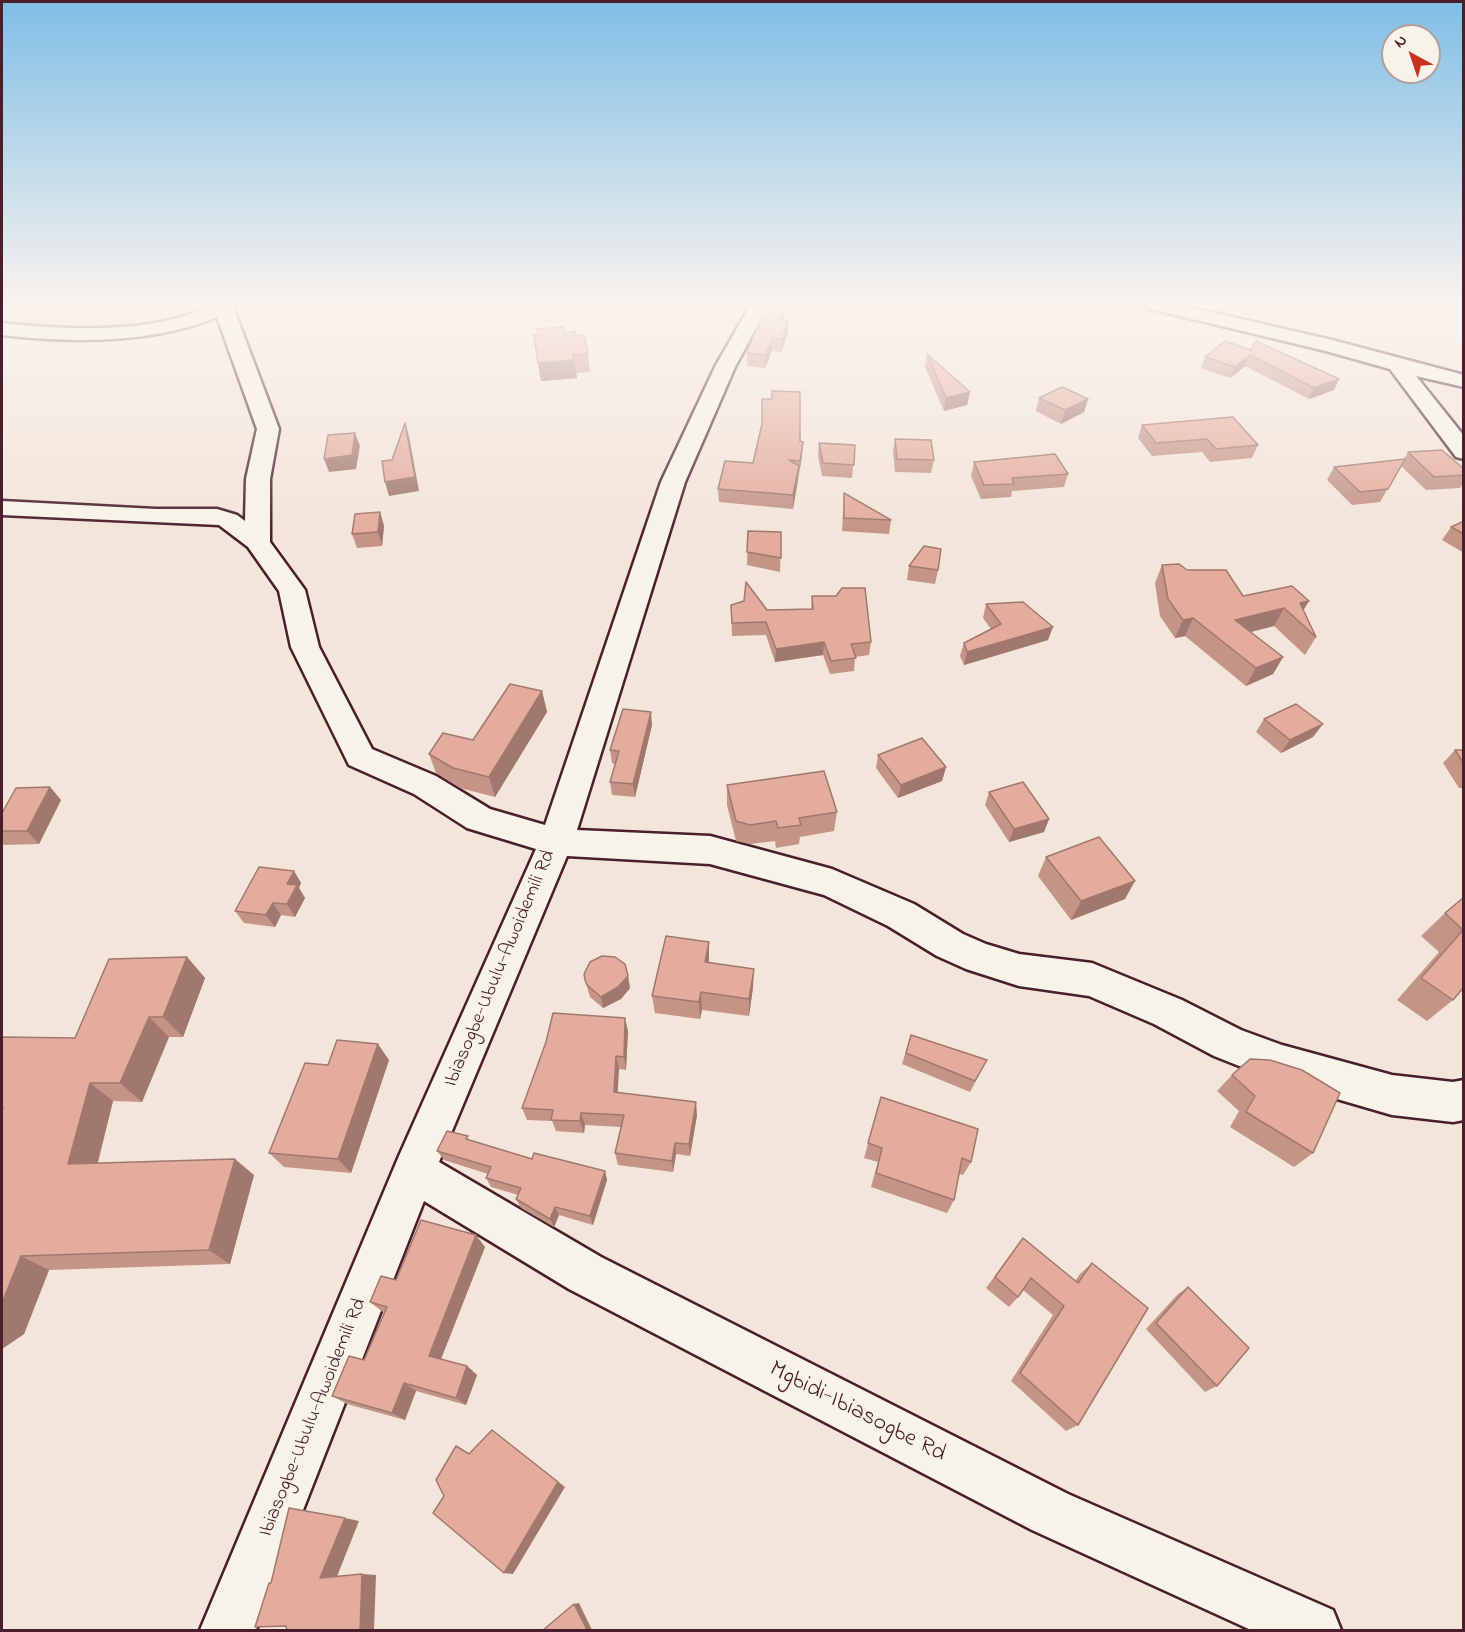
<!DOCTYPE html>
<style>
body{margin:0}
#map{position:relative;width:1465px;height:1632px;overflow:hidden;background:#f3e5d9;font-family:"Indie Flower",sans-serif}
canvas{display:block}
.frame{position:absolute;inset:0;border:3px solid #4a1f2b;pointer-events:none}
.north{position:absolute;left:1381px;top:24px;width:60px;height:60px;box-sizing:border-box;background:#f7f3e8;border:2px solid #b29e9c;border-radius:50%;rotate:320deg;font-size:16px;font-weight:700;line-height:24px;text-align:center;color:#4a1f2b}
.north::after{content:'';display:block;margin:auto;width:21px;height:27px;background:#c8321e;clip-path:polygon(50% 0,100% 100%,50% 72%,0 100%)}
</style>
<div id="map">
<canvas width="1465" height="1632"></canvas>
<div class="frame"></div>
<div class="north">N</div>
</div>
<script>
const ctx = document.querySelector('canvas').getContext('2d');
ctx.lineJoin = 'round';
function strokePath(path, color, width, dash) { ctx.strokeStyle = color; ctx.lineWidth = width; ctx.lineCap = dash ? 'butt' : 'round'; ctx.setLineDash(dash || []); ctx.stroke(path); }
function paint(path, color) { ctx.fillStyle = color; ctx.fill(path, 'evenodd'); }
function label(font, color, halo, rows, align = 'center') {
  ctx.font = font + ' "Indie Flower",sans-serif'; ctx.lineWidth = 6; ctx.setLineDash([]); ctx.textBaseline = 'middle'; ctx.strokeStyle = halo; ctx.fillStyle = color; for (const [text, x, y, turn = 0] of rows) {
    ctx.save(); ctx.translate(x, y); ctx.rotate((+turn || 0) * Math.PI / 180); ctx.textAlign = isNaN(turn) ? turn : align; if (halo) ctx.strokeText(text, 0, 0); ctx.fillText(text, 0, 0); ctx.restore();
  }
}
const minor = new Path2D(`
 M214 304H235L233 307 279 429 270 479V542L305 590 319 647 372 749 436 776 490 809 545 825 661 482 715 367 751 304H769L735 367 685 482 577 830 710 836 832 869 914 904 963 934 986 944 1019 954 1092 963 1182 1000 1241 1030 1282 1045 1392 1075 1453 1082 1464 1080V1120L1453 1122 1392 1115 1282 1083 1214 1056 1154 1024 1089 996 1019 986 966 969 937 956 888 926 824 895 710 864 567 856 439 1162 601 1257 1068 1494 1333 1610 1341 1630H1251L1032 1530 569 1289 424 1201 256 1630H200L399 1156 536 849 467 828 414 794 349 765 291 647 279 591 248 547 219 525 2 515V501L156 509H217L237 515 245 521 246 479 257 429 217 317C152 344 71 343 2 335V323C66 330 155 335 214 304Z
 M1145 304H1176L1332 340 1464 375V387L1416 376 1464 436V459L1456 457 1390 369 1326 351 1147 308Z`);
const wall = new Path2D(`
 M784 317 783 320 788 333 781 352 772 351 765 368 747 366V353Z
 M564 333 576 336 588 354 590 372 576 373 577 378 541 381 534 335Z
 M1251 350 1339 379 1334 390 1309 399 1245 366 1230 378 1201 368 1205 357Z
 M927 354 970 392 967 405 944 411 925 367Z
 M1039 398 1088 399 1084 412 1061 424 1036 411Z
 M1142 425 1258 445 1252 458 1210 462 1202 452 1152 456 1138 438Z
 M895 439 934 460 931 473 895 472 893 452Z
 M800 441 802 455 793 509 719 502 718 489Z
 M819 443 855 445 852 478 822 476 818 456Z
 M1408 452 1464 469V482L1460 488 1426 490 1401 466 1380 502 1352 505 1327 480 1334 467 1404 459Z
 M974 462 1068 474 1064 487 1012 491 1011 497 981 499 971 476Z
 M844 493 891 520 889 534 842 531Z
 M380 512 384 526 382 546 357 548 352 534Z
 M1464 521V553L1442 540 1451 527Z
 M748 531 781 532 780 572 747 565Z
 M1162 565 1187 570 1243 596 1309 601 1303 610 1316 637 1305 655 1274 626 1251 632 1283 657 1273 674 1246 686 1185 636 1175 638 1160 616 1155 583Z
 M909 566 938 570 935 584 907 580Z
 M812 596 871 642 869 655 855 657 854 671 830 674 823 655 775 662 766 635 732 636 731 605 767 610 811 609Z
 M986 604 1048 640 964 665 960 656 964 643 991 629 983 618Z
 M542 691 547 712 495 797 460 788 436 773 429 754 473 740Z
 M1264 719 1313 737 1281 753 1256 732Z
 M652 725 635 797 612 795 610 782 615 764 612 763 610 750Z
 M1455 750H1464V788H1459L1443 763Z
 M878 755 946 767 942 781 898 798 876 768Z
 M727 785 837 812 834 831 800 837 799 844 776 848 775 841 750 844 736 841 727 805Z
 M50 787 61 800 39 844 4 845 2 843V813Z
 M989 792 1049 819 1044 832 1009 842 985 805Z
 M1046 857 1125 899 1071 920 1038 876Z
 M294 871 301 883 299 888 305 898 295 917 281 915 275 927 244 923 235 911Z
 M1464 897V987L1453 1000 1427 1021 1397 1000 1439 952 1421 936 1445 913Z
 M187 957 205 978 183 1037H169L142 1102 113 1101 98 1163 254 1175 230 1264 49 1270 24 1334 2 1349V1037L75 1038Z
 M709 960V963L753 987 749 1016 702 1010 700 1019 655 1013 652 996Z
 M628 976 630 988 621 999 603 1008 590 997 585 980Z
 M628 1031 626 1070 619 1069 617 1092 697 1115 690 1156 676 1154 673 1172 618 1165 615 1153 621 1127 585 1125 584 1133 556 1131 552 1121 527 1120 522 1108Z
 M911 1035 981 1071 970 1092 902 1064Z
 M389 1060 351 1173 284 1167 269 1153 328 1065Z
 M1302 1070 1313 1153 1294 1167 1230 1127 1239 1111 1217 1091 1232 1075Z
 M881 1097 971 1162 963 1175 959 1174 954 1200 947 1213 871 1187 878 1162 864 1158Z
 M471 1141 532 1159 605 1171 607 1180 593 1225 559 1215 554 1227 521 1208 516 1199 518 1195 491 1187 486 1178 488 1174 444 1160 437 1151Z
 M1023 1238 1075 1281 1080 1274 1092 1263 1078 1425 1066 1431 1011 1381 1053 1315 1023 1290 1018 1297 1009 1307 986 1288Z
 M485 1247 441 1359 467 1366 477 1375 466 1405 416 1391 405 1420 347 1404 332 1396 364 1360 384 1313 370 1302 396 1280Z
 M1188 1287 1217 1386 1205 1392 1146 1329 1178 1294Z`);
const shadedWall = new Path2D(`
 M785 304 784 317 779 332V319Z
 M788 320V333L781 352 782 339Z
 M772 338V351L765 368 766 355Z
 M1250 355 1245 366 1230 378 1235 367Z
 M574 360 577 378 541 381 538 363Z
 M1339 379 1334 390 1309 399 1314 388Z
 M970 392 967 405 944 411 946 398Z
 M1088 399 1084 412 1061 424 1065 410Z
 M405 423 409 436 419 491 389 496 385 482Z
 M355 433 360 446 356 469 329 472 324 459Z
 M803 442 802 455 799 475 800 461Z
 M799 466 798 480 793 509V495Z
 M380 512 384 526 382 546 378 532Z
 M1309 601 1298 619 1300 603Z
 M1284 608 1274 626 1226 638 1235 620Z
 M1193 618 1185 636 1175 638 1183 620Z
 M1053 627 1048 640 964 665 967 652Z
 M824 642 823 655 775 662 776 649Z
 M1283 657 1273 674 1246 686 1256 668Z
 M542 691 547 712 495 797 489 777Z
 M651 712 652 725 635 797 633 784Z
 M1323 724 1313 737 1281 753 1290 740Z
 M946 767 942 781 898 798 901 785Z
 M50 787 61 800 39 844 27 831Z
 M1049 819 1044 832 1009 842 1014 829Z
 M294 871 301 883 299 888 305 898 295 917 287 904V884Z
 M1135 881 1125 899 1071 920 1081 901Z
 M273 903 281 915 275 927 266 915Z
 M709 942V960L705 980V962Z
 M187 957 205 978 183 1037 163 1017Z
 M754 969 753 987 749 1016V999Z
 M628 976 630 988 621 999 603 1008 601 997Z
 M701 992 702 1010 700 1019 699 1002Z
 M149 1017 169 1037 142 1102 120 1083Z
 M625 1018 628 1031 626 1070 624 1057Z
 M378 1044 389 1060 351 1173 338 1159Z
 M616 1056 619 1069 617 1104 614 1092Z
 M90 1083 113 1101 93 1180 68 1164Z
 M696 1102 697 1115 690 1156 689 1144Z
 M581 1113 585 1125 584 1133 580 1121Z
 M675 1143 676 1154 673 1172 672 1161Z
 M235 1159 254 1175 230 1264 209 1250Z
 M605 1171 607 1180 593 1225 590 1216Z
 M555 1207 559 1215 554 1227 550 1219Z
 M476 1235 485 1247 439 1364 429 1356Z
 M21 1256 49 1270 24 1334 2 1349V1303Z
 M467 1366 477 1375 466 1405 456 1398Z
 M404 1383 416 1391 405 1420 392 1413Z
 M492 1430 565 1487 513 1574 504 1573Z
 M345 1518 359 1521 336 1579 320 1578Z
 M362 1574 376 1575 374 1630H360Z
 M579 1603 592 1630H587L574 1604Z`);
const building = new Path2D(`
 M767 304H785L779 319 788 320 782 339 772 338 766 355 747 353Z
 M564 327V333L575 331 576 336 584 335 588 354 573 355 574 360 538 363 534 335H538L537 329Z
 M1225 341 1251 350 1256 341 1339 379 1314 388 1250 355 1235 367 1205 357Z
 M927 354 970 392 946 398Z
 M1062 387 1088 399 1065 410 1039 398Z
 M772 391 800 392V441L803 442 800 461 789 460 799 466 793 495 718 489 725 461 753 463 762 424V399H772Z
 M1233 417 1258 445 1216 449 1207 439 1156 443 1142 425Z
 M405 423 415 477 385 482 382 461 392 460Z
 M355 433 352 455 324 459 328 435Z
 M895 439 931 440 934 460 897 459Z
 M819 443 855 445 854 465 823 463Z
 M1442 450 1464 469V475L1434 477 1408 452Z
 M1055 454 1068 474 1012 478 1014 484 984 485 974 462Z
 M1405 459 1388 489 1360 492 1334 467Z
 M844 493 891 520 844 518Z
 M380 512 378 532 352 534 355 514Z
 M1464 521V534L1451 527Z
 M748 531 781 532V558L747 552Z
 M924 546 941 549 938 570 909 566Z
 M1179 564 1187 570H1226L1243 596 1292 586 1309 601 1300 603 1316 637 1284 608 1235 620 1283 657 1256 668 1193 618 1183 620 1168 599 1162 565Z
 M746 582 767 610 813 609 812 596H836L842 588H865L871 642 851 644 856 658 831 661 824 642 776 649 766 622 732 623 731 605 744 601Z
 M1023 602 1053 627 967 652 964 643 1001 624 986 604Z
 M510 684 542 691 489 777 453 768 429 754 443 733 473 740Z
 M1296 704 1323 724 1290 740 1264 719Z
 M623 709 651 712 633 784 610 782 619 751 610 750Z
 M922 738 946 767 901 785 878 755Z
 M1455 750H1464V764Z
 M824 771 837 812 799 818 801 825 778 828 776 821 750 825 736 821 727 785Z
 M1023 782 1049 819 1014 829 989 792Z
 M50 787 27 831H2V813L16 788Z
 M1099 837 1135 881 1081 901 1046 857Z
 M259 867 294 871 287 884 297 885 287 904 273 903 266 915 235 911Z
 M1464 897V987L1453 1000 1421 978 1463 930 1445 913Z
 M666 936 709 942 705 962 754 969 749 999 701 992 699 1002 652 996Z
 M602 956 615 957 625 964 628 976 618 987 601 997 587 985 585 980 584 974 590 962Z
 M187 957 163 1017H149L120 1083H90L68 1164 235 1159 209 1250 21 1256 2 1303V1112L3 1108H2V1037L75 1038 109 959Z
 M553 1013 625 1018 624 1057 616 1056 614 1092 696 1102 689 1144 675 1143 672 1161 615 1153 624 1115 581 1113 580 1121 551 1120 553 1110 522 1108 546 1042Z
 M911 1035 987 1060 975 1081 906 1053Z
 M337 1040 378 1044 338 1159 269 1153 305 1063 328 1065Z
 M1250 1059 1270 1060 1302 1070 1340 1093 1313 1153 1246 1112 1255 1096 1232 1075Z
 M881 1097 978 1129 971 1162 962 1158 954 1200 876 1173 882 1148 868 1143Z
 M447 1131 468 1136 466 1139 532 1159 534 1153 605 1171 590 1216 555 1207 550 1219 516 1199 521 1188 486 1178 491 1167 437 1151Z
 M421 1220 476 1235 429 1356 467 1366 456 1398 404 1383 392 1413 332 1396 349 1356 364 1360 387 1307 370 1302 381 1276 396 1280Z
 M1023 1238 1078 1283 1092 1263 1148 1308 1078 1425 1020 1373 1064 1306 1031 1278 1018 1297 995 1277Z
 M1188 1287 1249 1348 1217 1386 1156 1323Z
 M492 1430 558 1482 504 1573 433 1513 444 1496 436 1480 456 1446 469 1454Z
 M289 1508 345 1518 320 1578 362 1574 360 1630H287L286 1626 255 1627 269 1583H271Z
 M574 1604 587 1630H543Z`);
const streetNames = [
 ["Ibiasogbe-Ubulu-Awoidemili Rd",501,969,-67],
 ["Ibiasogbe-Ubulu-Awoidemili Rd",314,1418,-68]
];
const nearStreetnames = [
 ["Mgbidi-Ibiasogbe Rd",857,1413,27]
];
strokePath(minor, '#4a1f2b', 5);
paint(minor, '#f7f3e8');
paint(wall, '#c49487');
paint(shadedWall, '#a0786e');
paint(building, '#e4ac9d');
strokePath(building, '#a0786e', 1.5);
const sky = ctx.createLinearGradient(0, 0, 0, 532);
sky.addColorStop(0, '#7fbee6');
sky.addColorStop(0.57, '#faf3ee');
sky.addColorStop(1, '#faf3ee00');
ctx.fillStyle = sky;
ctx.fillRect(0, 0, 1465, 532);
label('20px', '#4a1f2b', '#f7f3e8', streetNames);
label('24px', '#4a1f2b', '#f7f3e8', nearStreetnames);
</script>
